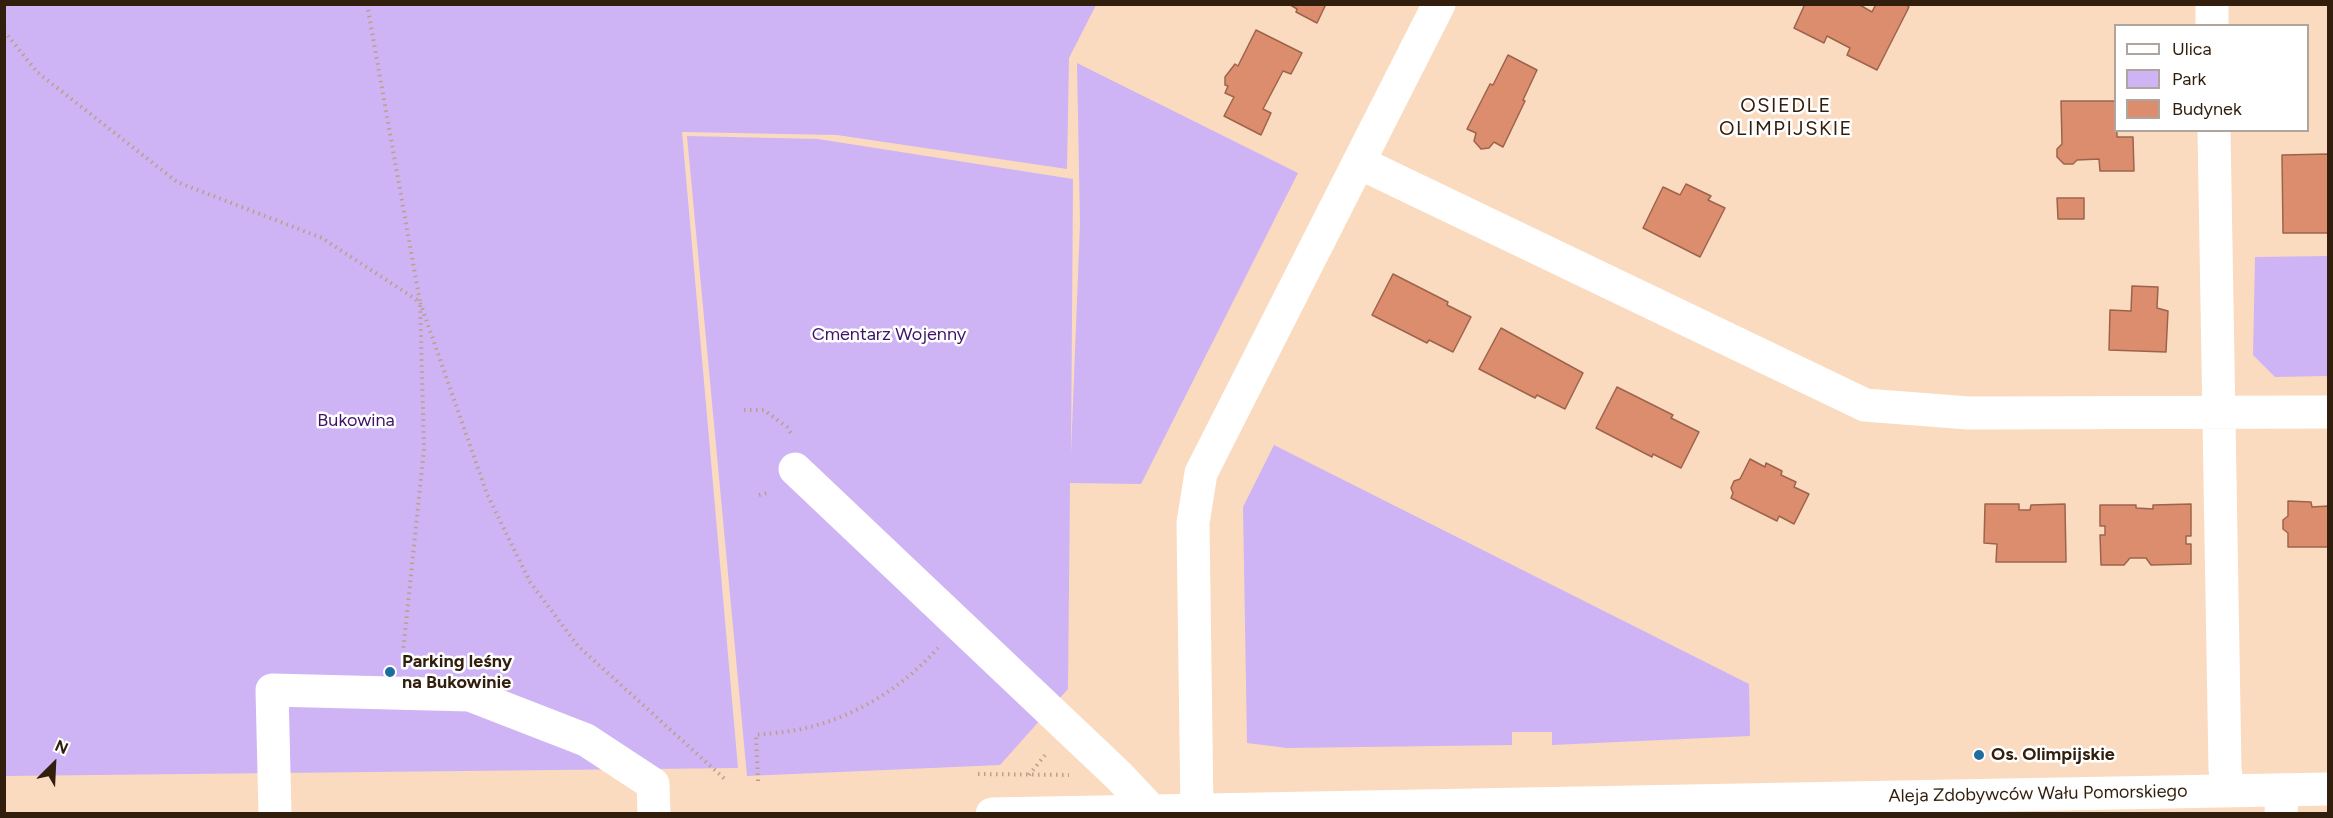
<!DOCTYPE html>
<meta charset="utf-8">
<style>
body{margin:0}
#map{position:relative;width:2333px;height:818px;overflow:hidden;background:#fadbc0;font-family:Figtree,sans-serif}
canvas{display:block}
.frame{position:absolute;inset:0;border:6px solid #311e0c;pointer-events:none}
.legend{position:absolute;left:2114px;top:24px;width:195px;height:108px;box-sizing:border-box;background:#fff;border:2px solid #ada59e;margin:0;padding:8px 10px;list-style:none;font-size:18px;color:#311e0c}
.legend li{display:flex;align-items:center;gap:12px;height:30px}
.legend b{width:30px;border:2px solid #ada59e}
.north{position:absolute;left:24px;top:734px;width:60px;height:60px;-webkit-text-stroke:4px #fff;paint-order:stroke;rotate:24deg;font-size:16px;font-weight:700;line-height:24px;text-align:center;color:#311e0c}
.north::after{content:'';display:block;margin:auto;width:21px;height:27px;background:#311e0c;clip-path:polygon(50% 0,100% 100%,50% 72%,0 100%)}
</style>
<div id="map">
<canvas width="2333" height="818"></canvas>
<div class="frame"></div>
<ul class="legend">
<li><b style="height:8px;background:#fff"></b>Ulica</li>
<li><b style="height:16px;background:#ceb3f5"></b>Park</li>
<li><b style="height:16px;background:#db8d6d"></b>Budynek</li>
</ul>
<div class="north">N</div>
</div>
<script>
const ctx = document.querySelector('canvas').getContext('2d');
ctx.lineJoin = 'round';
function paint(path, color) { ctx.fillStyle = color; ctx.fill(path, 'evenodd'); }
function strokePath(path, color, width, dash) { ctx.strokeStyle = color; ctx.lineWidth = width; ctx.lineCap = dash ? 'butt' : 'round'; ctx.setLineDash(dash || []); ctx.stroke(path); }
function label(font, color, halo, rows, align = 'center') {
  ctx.font = font + ' Figtree,sans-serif'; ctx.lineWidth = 5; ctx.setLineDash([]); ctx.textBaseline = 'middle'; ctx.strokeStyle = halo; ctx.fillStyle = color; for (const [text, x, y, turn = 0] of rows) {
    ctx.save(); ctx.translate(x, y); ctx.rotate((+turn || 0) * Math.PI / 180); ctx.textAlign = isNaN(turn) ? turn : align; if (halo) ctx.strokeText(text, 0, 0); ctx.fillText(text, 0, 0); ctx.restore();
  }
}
const green = new Path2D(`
 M4 5H1096L1069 58 1067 169 837 135 682 132 738 768 5 776Z
 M1077 63 1298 173 1141 484 1070 483 1068 689 1000 765 747 776 687 136 818 139 1073 179 1071 454 1080 223Z
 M2328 256V376L2275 377 2253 355 2255 257Z
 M1274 445 1749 684 1750 736 1552 745V732H1512V745L1287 748 1247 743 1243 507Z`);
const building = new Path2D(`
 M1289 4H1326L1317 23 1296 12 1297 9Z
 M1805 4H1858L1872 12 1876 4H1905L1909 7 1877 70 1847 55 1850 48 1827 36 1824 43 1794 28Z
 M1256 30 1302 53 1291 74 1283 71 1263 109 1271 113 1261 135 1224 116 1234 97 1225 93 1228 86 1225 85V77L1235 64 1238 66Z
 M1508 55 1537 70 1523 100 1525 101 1503 147 1494 142 1489 148 1481 149 1474 141 1476 133 1467 129 1490 84 1493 85Z
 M2061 101H2116L2117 137H2133L2134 171H2100L2099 159 2077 160 2073 164H2064L2057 157V149L2062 144Z
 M2328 154V233H2283L2282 155Z
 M1686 184 1711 196 1708 200 1725 208 1700 257 1643 228 1663 187 1680 195Z
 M2057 198H2084V219H2058Z
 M1393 274 1448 302 1447 305 1471 317 1453 352 1429 340 1427 343 1372 315Z
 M2132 286 2158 287 2157 308 2168 311 2166 352 2109 350 2110 310 2131 311Z
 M1501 328 1583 373 1565 409 1537 395 1535 398 1479 369Z
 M1617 387 1673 415 1671 418 1699 432 1681 468 1653 454 1652 457 1596 428Z
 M1750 459 1765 467 1766 463 1782 471 1781 475 1796 482 1794 487 1809 494 1794 524 1779 516 1777 521 1731 498 1733 493 1731 488 1734 481 1740 479Z
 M2288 501 2311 502 2312 507 2328 506V547H2288V533L2283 529V520L2288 516Z
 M1985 504H2019V510H2030L2031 505 2065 504 2066 562H1996L1997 544 1984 543Z
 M2191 504V536H2186V544H2191V564L2151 565 2146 558H2130L2124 565H2101L2100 535H2105V526H2100V505H2136V508L2153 509V505Z`);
const path = new Path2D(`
 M367 4 420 302 424 449 403 652
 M4 31 37 72 177 182 322 238 420 302 487 494 530 582 578 646 727 781
 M744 410H764L787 427 792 435
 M759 495 770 492
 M978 774 1069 775
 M1029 775 1046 754
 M758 781 756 735C772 733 790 732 806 728 857 716 903 687 938 648`);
const minor = new Path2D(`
 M2212 4V26
 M2214 130 2225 769 2228 790
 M1360 163 1865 405 1968 413 2328 412
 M795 469 1119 776 1152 811
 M1197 810 1193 523 1201 473 1439 4
 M275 814 272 690 470 695 586 740 653 784 654 814
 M2281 814 2282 790`);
const major = new Path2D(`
 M992 814 2328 789`);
const markers = [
 [390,672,6,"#1f6c9f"],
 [1979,755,6,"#1f6c9f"]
];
const parkNames = [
 ["Cmentarz Wojenny",889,335],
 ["Bukowina",356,421]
];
const poiNames = [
 ["Parking leśny",402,662],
 ["na Bukowinie",402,683],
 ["Os. Olimpijskie",1991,755]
];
const streetNames = [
 ["Aleja Zdobywców Wału Pomorskiego",2038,794,-1]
];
const neighbourhoodNames = [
 ["OSIEDLE",1786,106],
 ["OLIMPIJSKIE",1786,129]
];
paint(green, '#ceb3f5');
paint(building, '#db8d6d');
strokePath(building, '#9d644c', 1.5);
strokePath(path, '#bba087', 4, [1.5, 4.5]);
strokePath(minor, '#fff', 33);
strokePath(major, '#fff', 33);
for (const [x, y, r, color] of markers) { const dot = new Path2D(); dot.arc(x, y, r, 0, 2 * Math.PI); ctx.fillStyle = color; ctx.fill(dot); strokePath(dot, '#fff', 2); }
label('18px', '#3f1367', '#fff', parkNames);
label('bold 18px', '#311e0c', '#fff', poiNames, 'left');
label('18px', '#311e0c', '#fff', streetNames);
ctx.letterSpacing = '1.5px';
label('20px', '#311e0c', '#fff', neighbourhoodNames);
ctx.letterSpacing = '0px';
</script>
